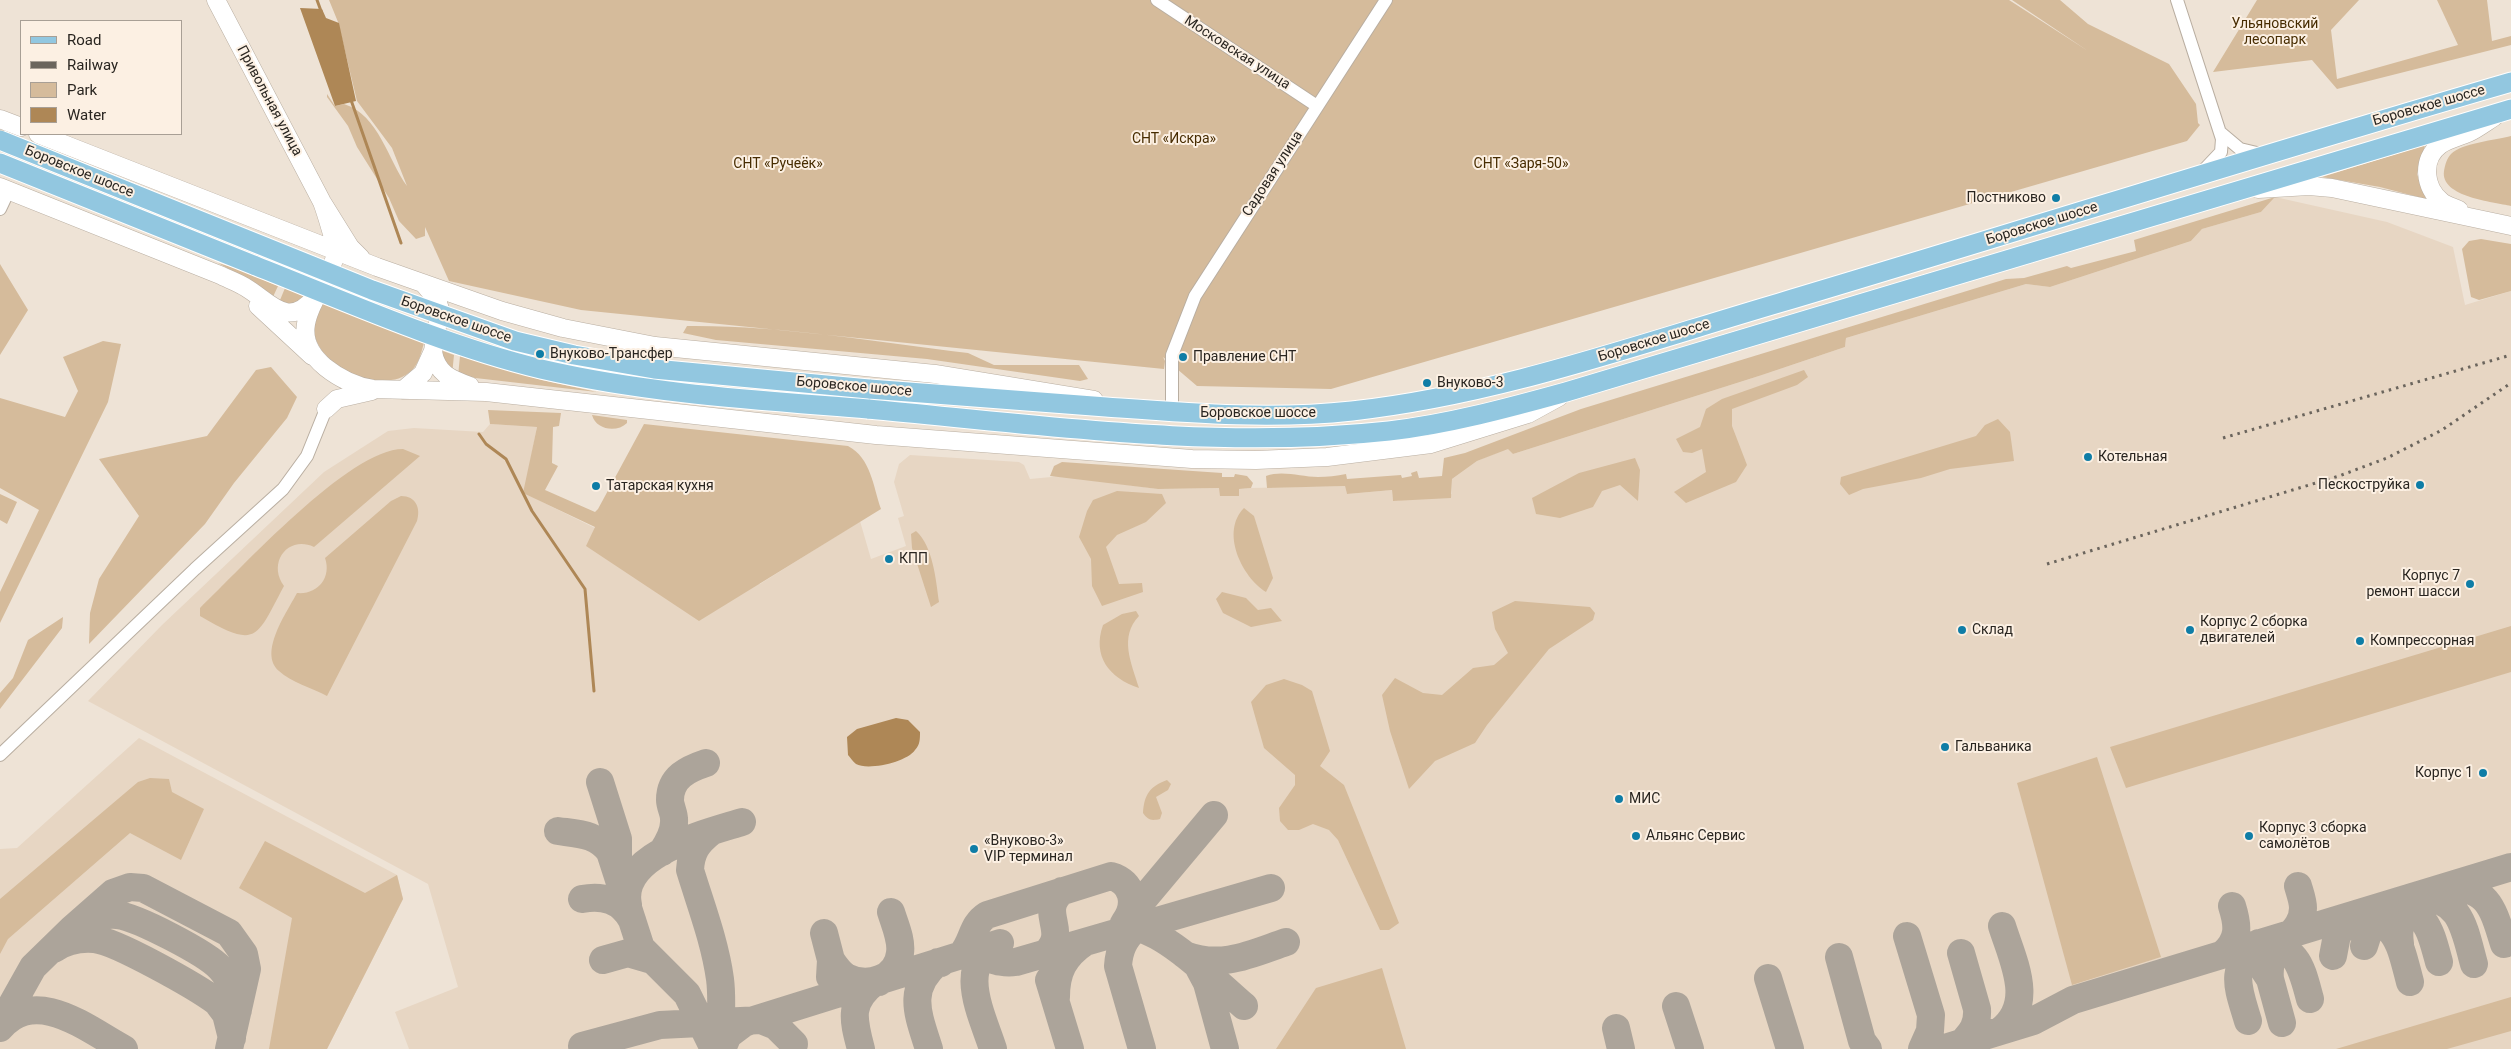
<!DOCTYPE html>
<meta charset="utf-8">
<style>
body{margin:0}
#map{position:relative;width:2511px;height:1049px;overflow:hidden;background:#eee3d6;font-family:Roboto,sans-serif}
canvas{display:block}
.legend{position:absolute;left:20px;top:20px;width:162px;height:115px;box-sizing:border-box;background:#fcf0e3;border:1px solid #a89f95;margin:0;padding:6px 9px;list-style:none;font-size:15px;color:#292520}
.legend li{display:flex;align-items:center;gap:10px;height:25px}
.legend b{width:25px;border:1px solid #a89f95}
</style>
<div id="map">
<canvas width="2511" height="1049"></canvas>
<ul class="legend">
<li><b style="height:6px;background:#92c7e0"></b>Road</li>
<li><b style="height:6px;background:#6b655d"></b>Railway</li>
<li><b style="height:14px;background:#d5bb9b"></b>Park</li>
<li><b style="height:14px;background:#ae8756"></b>Water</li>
</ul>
</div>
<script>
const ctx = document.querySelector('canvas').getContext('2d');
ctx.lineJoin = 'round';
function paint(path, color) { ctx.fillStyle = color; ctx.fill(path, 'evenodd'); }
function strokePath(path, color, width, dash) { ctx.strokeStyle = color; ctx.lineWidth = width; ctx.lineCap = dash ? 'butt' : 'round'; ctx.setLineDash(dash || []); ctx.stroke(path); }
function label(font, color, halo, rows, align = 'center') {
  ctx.font = font + ' Roboto,sans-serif'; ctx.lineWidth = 4; ctx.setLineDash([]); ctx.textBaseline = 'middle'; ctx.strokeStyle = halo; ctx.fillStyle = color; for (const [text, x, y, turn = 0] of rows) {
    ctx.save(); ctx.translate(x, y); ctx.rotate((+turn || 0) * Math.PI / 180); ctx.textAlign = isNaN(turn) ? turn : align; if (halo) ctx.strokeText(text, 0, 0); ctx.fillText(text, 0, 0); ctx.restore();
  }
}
const built = new Path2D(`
 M2275 197 2387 222 2453 247 2465 305 2511 291V1049H409L395 1012 458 987 428 884 88 701 162 625 324 472 388 431 414 428 483 432 490 424 537 427 524 493 595 528 587 546 760 584 860 521 871 559 906 546 898 518 904 516 894 482 899 464 910 455 1019 462 1024 465 1030 479 1062 476 1158 489 1220 488V496H1239V489L1251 488 1345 486 1347 494 1392 490 1393 501 1452 494V479L1477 461 1508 448 1513 454 1762 375 1845 347 1846 338 2026 284 2050 287 2191 241 2202 229 2261 212Z
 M139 738 397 875 403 899 327 1049H0V849L17 848Z`);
const green = new Path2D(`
 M329 0H2009L2088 51 2012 0H2060L2088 24 2169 64 2196 104 2198 123 2200 125 2187 141 1331 389 1197 386 1163 357 1165 361 1164 369 581 310 449 281 425 227V236L416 239 399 221 389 198 357 147 348 126 327 97V94L335 106 344 104C379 115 388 160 407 186L392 148 357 101 338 22Z
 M2257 0H2359L2331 30 2337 79 2458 45 2437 0H2487L2492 41 2511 36V45L2337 89 2312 60 2213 72Z
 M2511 136V206C2494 202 2440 197 2444 171 2445 165 2447 158 2451 154 2462 143 2496 140 2511 136Z
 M2425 145 2417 174 2426 199 2380 187 2322 177Z
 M2275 197 2261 212 2202 229 2191 241 2050 287 2026 284 1846 338 1845 347 1762 375 1513 454 1508 449 1477 461 1452 479 1451 498 1393 501 1392 490 1347 494 1345 486 1267 488 1266 476C1283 470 1301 477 1318 477 1327 477 1337 476 1346 474L1347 479 1401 475 1402 478 1412 476 1411 473 1417 471 1419 478 1442 476 1444 458 1465 453 1581 409 2006 279 2024 278 2067 266 2071 268 2136 251 2134 240Z
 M2481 239 2511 244V291L2479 300 2471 297 2462 249 2469 241Z
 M218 263 238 269 278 286 272 299 236 273Z
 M0 264 28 310 0 355Z
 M285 288 306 297 300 304 278 305Z
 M323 303 424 343C421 353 419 364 411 371 383 398 310 364 314 325 315 317 320 310 323 303Z
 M687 326C781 325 875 342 968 353L994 365H1079L1088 379 1080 381 927 359 716 340 683 333Z
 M103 341 121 344 108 402 0 623V592L39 510 0 488V398L65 417 78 391 63 357Z
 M443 351 454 355 452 375 442 355Z
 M460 356 542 380 597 392 458 376Z
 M271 367 297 397 287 418 234 483 205 524 89 644 90 613 99 579 139 516 99 459 207 436 256 370Z
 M1804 370 1808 377 1797 385 1732 409V426L1747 465 1736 482 1686 503 1674 492 1706 472 1702 449 1692 453 1683 452 1676 439 1700 427 1706 409 1722 399Z
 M488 410 561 413 559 426 553 427 552 463 558 466 545 490 595 512 598 509 644 424 848 446C871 458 873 486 881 509L699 621 586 546 595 527 523 493 537 427 490 424Z
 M592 415 627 420V423C617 433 596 430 592 415Z
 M1998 419 2010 432 2014 461 1950 469 1921 478 1863 489 1849 495 1840 484 1841 477 1976 436 1985 425Z
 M403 449 420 456 314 547C288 535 267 563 284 586 256 638 258 650 200 616V608C241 569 349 449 403 449Z
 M1635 458 1640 470 1638 501 1620 485 1602 491 1593 507 1560 518 1536 514 1532 498 1579 473Z
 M1062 462 1222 473V477H1234L1235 474 1247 476 1253 483 1251 488 1239 489V496H1220L1219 488 1158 489 1050 476 1054 466Z
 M1117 491 1162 494 1166 503 1146 522 1117 535 1106 547 1119 584 1142 583 1143 592 1102 606 1092 586 1091 559 1079 537 1087 511 1093 500Z
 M0 494 17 502 7 524 0 520Z
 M401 496C416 496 421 508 417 521L327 696C312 688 291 682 279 671 258 653 287 612 297 593 317 595 332 578 325 558L391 501Z
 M1244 508 1254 516 1273 578 1266 592C1242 577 1220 532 1244 508Z
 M916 531C933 546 936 580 939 602L931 607 912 548 911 534Z
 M1222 592 1246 598 1258 610 1271 608 1282 621 1251 627 1223 613 1216 599Z
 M1515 601 1590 607 1595 613 1593 620 1549 649 1487 725 1475 743 1435 761 1409 789 1390 731 1382 695 1395 678 1423 693 1442 695 1473 668 1494 665 1508 653 1495 629 1492 612Z
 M1136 611 1139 616C1119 637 1131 662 1139 688 1109 678 1092 656 1103 625L1122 614Z
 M63 617 62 628 0 709V693L13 678 28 640Z
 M2511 626V672L2126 788 2110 747Z
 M1284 679 1302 685 1312 691 1330 751 1320 766 1344 785 1399 923 1389 930H1380L1338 840 1329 830 1313 824 1299 830H1288L1280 821 1279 808 1295 785V775L1264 748 1251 702 1266 685Z
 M2097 757 2161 957 2072 985 2017 783Z
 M150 778 169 779 172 792 204 809 181 860 130 833 8 939 0 954V899L138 782Z
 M1167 780 1171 784 1168 790 1156 797 1162 813 1160 819C1151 821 1148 820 1143 813 1144 795 1150 786 1167 780Z
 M265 841 365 893 397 875 403 899 327 1049H269L292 918 239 888Z
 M1382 968 1406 1049H1276L1316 988Z
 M2511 997V1031L2447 1049H2336Z`);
const water = new Path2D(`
 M300 8 322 9 326 18 339 23 356 101 335 106Z
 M896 718 908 720 920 732C920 739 920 745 915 750 907 762 868 771 856 764 853 762 850 757 848 755L847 737 857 729Z`);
const stream = new Path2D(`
 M317 0 321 11
 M351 100 401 243
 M479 434 486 444 506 459 532 511 585 589 594 691`);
const taxiway = new Path2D(`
 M600 782 618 839V864
 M558 831C579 834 597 834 610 852L641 948 687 994 714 1049
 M711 832C697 843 691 852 690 870 701 906 715 942 720 979 723 1002 720 1025 720 1049
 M662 852C668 843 675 831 674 819 674 813 670 806 670 800 670 777 688 769 706 763
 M2447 887C2489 887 2493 909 2504 944
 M582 899C603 895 621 900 632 920
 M628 905C617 854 707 833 742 822
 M1126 920 1214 815
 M80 924C91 918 105 914 117 915 137 917 206 953 220 968 232 981 235 994 238 1010
 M824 933 831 960 830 977
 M1907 936 1931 1015 1930 1031 1922 1049
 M2400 944C2397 922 2403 909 2420 895 2462 900 2464 928 2474 964
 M2364 946 2373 918 2387 905C2426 908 2430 929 2439 962
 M54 949C65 941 80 938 94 939 116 941 197 987 217 1002L226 1014 232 1038
 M1046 953C1070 931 1037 913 1062 891
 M1961 953 1977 1009C1978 1025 1972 1032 1962 1043
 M2223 954C2240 939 2238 925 2232 906
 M961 955C973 943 971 925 987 915L1111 876C1133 882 1138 905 1124 923
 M965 955C985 953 994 965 1016 962L1271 888
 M1185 955C1222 969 1251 954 1286 942
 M2333 956 2337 935 2354 915C2398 920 2400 945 2410 982
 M1839 957 1862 1041 1868 1049
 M603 960 628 953 652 960
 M831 960C835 966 840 973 846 977 868 988 897 979 900 953 902 940 895 925 891 912
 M2260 964 2270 979 2282 1023
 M1199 968 1207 983 1225 1049
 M1768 978 1790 1049
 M2270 979C2266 941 2303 937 2303 908 2303 901 2300 893 2298 886
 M1049 980 1070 1049
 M1056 997C1056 972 1064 956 1085 942
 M1676 1006 1690 1049
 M2248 1021C2238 987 2228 969 2259 943 2298 946 2301 966 2310 999
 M0 1026 33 967 72 929 113 893 130 887 143 888 229 933 244 954 247 969 229 1049
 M0 1028C36 986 87 1029 124 1049
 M1616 1028 1621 1049
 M2000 1031C2036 1004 2013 961 2002 926
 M582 1046 660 1025 761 1020 776 1026 794 1044
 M722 1049 728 1035 744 1023 1000 943C954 963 982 1014 993 1049
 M861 1049C853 1019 848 1002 876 981L879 982
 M929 1049C918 1014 906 989 938 962L941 963
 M1142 1049 1118 966C1119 950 1124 939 1136 928 1168 933 1218 984 1244 1006
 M1942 1049 2033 1021 2073 1000 2511 867`);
const street = new Path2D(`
 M1157 0 1317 106
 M2177 0 2222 139 2221 152 2203 171
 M2221 133 2240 149 2261 154
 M0 209 9 190
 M1172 413V355L1195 296 1386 0
 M0 755 195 569 283 489 307 456 326 409`);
const secondary = new Path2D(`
 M216 0 322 202 350 247 361 258
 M0 119 21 127
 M38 134 377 267 502 311 563 328 655 346 935 374 1094 400
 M0 187 220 275C228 279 237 282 245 287 269 301 288 330 314 298
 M2258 189 2309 186 2332 188 2511 226
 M322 202C325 210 337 248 336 253 327 294 279 328 325 367 340 379 354 386 373 389L486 392 876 435 1192 459 1256 460 1327 457 1431 444 1528 414 1559 397
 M2459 210C2454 207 2447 206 2442 202 2424 188 2421 159 2440 145 2448 139 2459 137 2468 133 2477 129 2486 122 2494 117
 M258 306 312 356
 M433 352C437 374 451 379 470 386
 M403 390 423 373 433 351 440 309 437 300 423 283
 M326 409 337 399 372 391`);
const primary = new Path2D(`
 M0 163 256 266
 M869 389C948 395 1027 401 1106 407 1188 413 1270 420 1352 411 1498 395 1639 344 1779 303 2024 230 2266 153 2511 82
 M868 409C1041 425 1216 450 1389 431 1449 424 1508 408 1566 392L2511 109`);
const rail = new Path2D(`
 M2223 438 2511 355
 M2047 564 2339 476 2387 458 2442 430 2511 383`);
const primaryBridge = new Path2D(`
 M0 140 372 290 515 341 574 355 654 369 869 389
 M256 266C347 302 446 346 541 369 649 394 758 400 868 409`);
const markers = [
 [2056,198,5,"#0f7da6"],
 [540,354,5,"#0f7da6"],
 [1183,357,5,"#0f7da6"],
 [1427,383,5,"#0f7da6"],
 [2088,457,5,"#0f7da6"],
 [2420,485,5,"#0f7da6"],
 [596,486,5,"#0f7da6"],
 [889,559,5,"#0f7da6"],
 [2470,584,5,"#0f7da6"],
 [1962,630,5,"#0f7da6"],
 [2190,630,5,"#0f7da6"],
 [2360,641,5,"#0f7da6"],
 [1945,747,5,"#0f7da6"],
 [2483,773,5,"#0f7da6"],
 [1619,799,5,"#0f7da6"],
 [1636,836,5,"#0f7da6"],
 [2249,836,5,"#0f7da6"],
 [974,849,5,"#0f7da6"]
];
const parkNames = [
 ["Ульяновский",2275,24],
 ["лесопарк",2275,40],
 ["СНТ «Искра»",1174,139],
 ["СНТ «Ручеёк»",778,164],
 ["СНТ «Заря-50»",1521,164]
];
const streetNames = [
 ["Московская улица",1237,53,33],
 ["Привольная улица",269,101,62],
 ["Боровское шоссе",2429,106,-16],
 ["Боровское шоссе",79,172,22],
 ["Садовая улица",1273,174,-57],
 ["Боровское шоссе",2042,224,-17],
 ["Боровское шоссе",456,320,19],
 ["Боровское шоссе",1654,341,-17],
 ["Боровское шоссе",854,387,5],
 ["Боровское шоссе",1258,413]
];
const poiNames = [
 ["Постниково",2046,198,"right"],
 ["Внуково-Трансфер",550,354],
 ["Правление СНТ",1193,357],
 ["Внуково-3",1437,383],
 ["Котельная",2098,457],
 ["Пескоструйка",2410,485,"right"],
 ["Татарская кухня",606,486],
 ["КПП",899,559],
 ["Корпус 7",2460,576,"right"],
 ["ремонт шасси",2460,592,"right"],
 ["Корпус 2 сборка",2200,622],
 ["двигателей",2200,638],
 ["Склад",1972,630],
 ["Компрессорная",2370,641],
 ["Гальваника",1955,747],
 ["Корпус 1",2473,773,"right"],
 ["МИС",1629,799],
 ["Корпус 3 сборка",2259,828],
 ["самолётов",2259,844],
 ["Альянс Сервис",1646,836],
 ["«Внуково-3»",984,841],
 ["VIP терминал",984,857]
];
paint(built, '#e7d6c3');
paint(green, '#d5bb9b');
paint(water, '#ae8756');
strokePath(stream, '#ae8756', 3);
strokePath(taxiway, '#aca49a', 28);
strokePath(street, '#b9aea1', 14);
strokePath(secondary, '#b9aea1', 19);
strokePath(primary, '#fff', 21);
strokePath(street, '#fff', 12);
strokePath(secondary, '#fff', 18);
strokePath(primary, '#92c7e0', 19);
strokePath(rail, '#6b655d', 3, [2.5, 5]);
strokePath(primaryBridge, '#fff', 21, []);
strokePath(primaryBridge, '#92c7e0', 19);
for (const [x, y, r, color] of markers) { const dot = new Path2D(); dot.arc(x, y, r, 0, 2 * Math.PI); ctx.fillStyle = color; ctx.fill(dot); strokePath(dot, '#fcf0e3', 2); }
label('14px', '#472c01', '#fcf0e3', parkNames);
label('14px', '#292520', '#fcf0e3', streetNames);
label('14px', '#292520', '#fcf0e3', poiNames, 'left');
</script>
